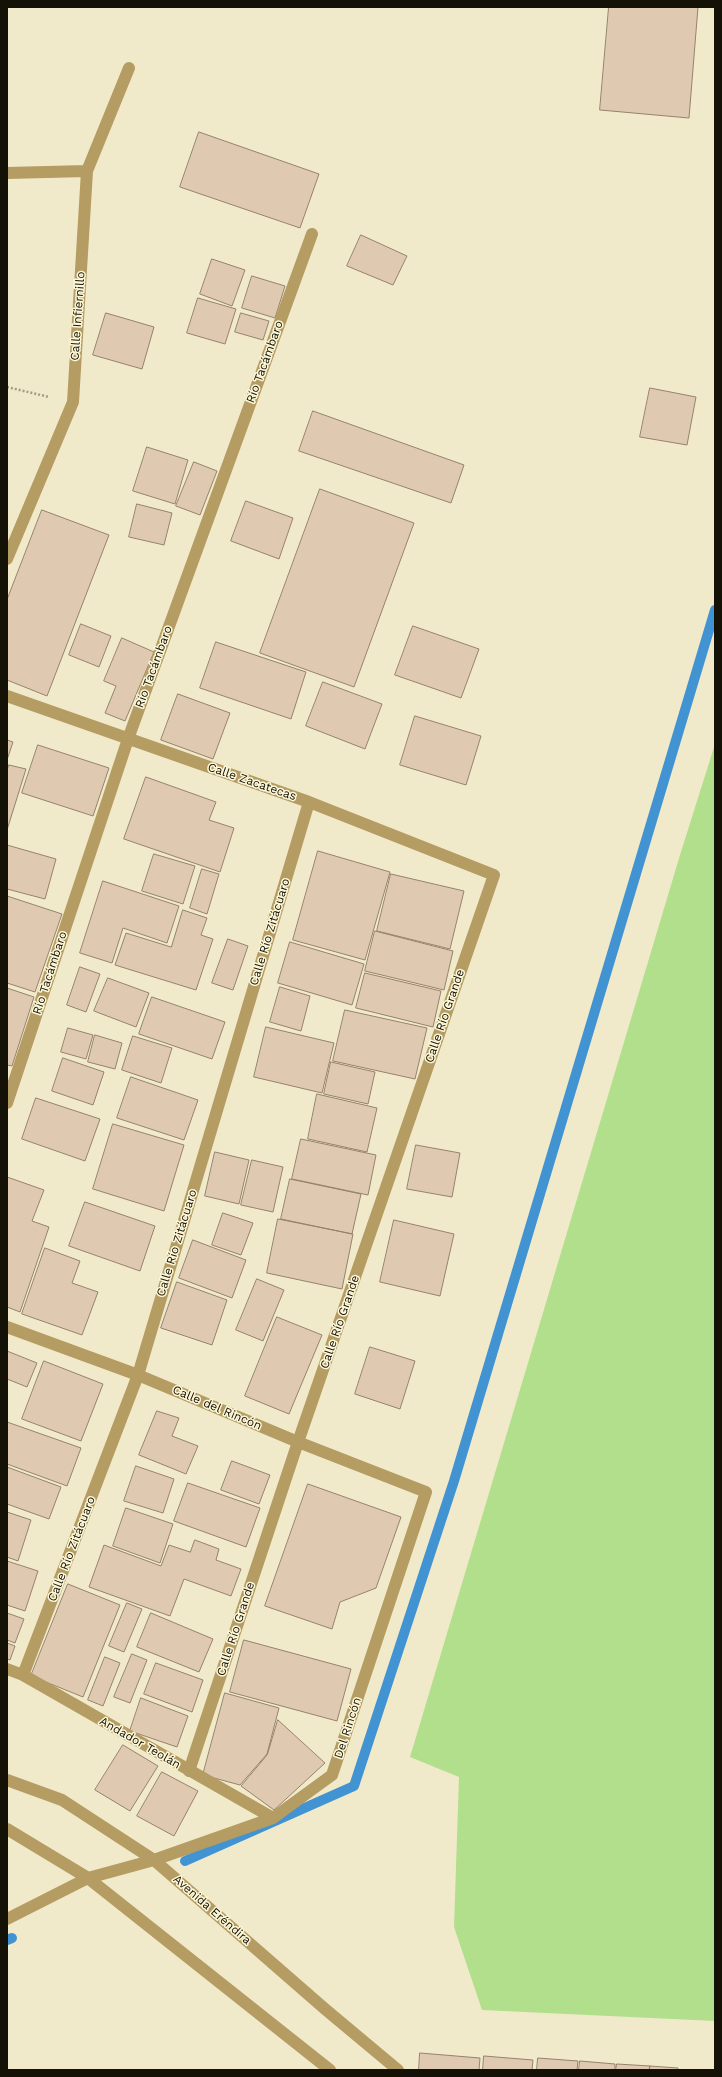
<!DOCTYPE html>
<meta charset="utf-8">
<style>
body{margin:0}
#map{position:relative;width:722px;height:2077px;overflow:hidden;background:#f0eacb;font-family:"Work Sans",sans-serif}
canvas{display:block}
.frame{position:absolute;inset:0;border:8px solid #141207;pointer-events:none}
</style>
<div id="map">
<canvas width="722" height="2077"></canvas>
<div class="frame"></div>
</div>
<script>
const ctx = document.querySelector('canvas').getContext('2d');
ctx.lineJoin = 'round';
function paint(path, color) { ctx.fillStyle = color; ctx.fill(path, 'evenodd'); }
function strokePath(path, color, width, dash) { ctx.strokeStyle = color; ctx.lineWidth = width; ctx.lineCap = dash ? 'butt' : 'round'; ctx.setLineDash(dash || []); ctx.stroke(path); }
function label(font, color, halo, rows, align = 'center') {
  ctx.font = font + ' "Work Sans",sans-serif'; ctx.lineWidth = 3; ctx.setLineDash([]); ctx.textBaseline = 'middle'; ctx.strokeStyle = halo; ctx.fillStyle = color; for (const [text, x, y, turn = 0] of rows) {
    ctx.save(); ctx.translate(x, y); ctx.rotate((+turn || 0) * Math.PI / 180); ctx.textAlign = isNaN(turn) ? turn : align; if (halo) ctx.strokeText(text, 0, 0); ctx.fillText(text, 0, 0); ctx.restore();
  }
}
const green = new Path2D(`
 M715 744V2021L482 2010 454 1927 459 1777 410 1757 680 855Z`);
const stream = new Path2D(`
 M185 1861 354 1786 454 1481 715 610
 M7 1940 12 1938`);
const building = new Path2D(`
 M609 7H698L689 118 600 110Z
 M199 132 319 174 300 228 180 187Z
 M361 235 407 256 393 285 347 266Z
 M212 259 245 270 232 306 200 294Z
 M252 276 285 286 275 318 242 308Z
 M198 298 236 309 225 344 187 333Z
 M106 313 154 327 142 369 93 355Z
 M241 313 269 321 263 340 235 332Z
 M650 388 696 397 687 445 640 437Z
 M313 411 464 465 451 503 299 451Z
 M147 447 188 460 175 504 133 491Z
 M194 462 217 471 200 515 176 506Z
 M320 489 414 523 354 687 260 653Z
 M246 501 293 518 279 559 231 541Z
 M137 504 172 513 164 545 129 537Z
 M42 510 109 535 47 696 7 680V600Z
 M81 624 111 636 99 667 69 655Z
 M413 626 479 649 461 698 395 675Z
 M122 638 154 652 125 721 105 713 116 686 104 681Z
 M216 642 306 672 291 719 200 688Z
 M323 682 382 704 365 749 306 726Z
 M178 694 230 713 213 759 161 740Z
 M415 716 481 736 466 785 400 765Z
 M7 740 13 742 7 760Z
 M38 745 109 768 93 816 22 793Z
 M9 765 26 769 7 830V771Z
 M146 777 216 802 209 820 234 828 220 872 124 839Z
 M7 845 56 859 45 899 7 889Z
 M318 851 390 872 365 960 293 940Z
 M154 854 195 866 183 904 142 891Z
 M202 869 219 874 207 914 190 908Z
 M391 874 464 891 450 949 377 931Z
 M103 881 179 906 167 943 123 928 112 963 80 953Z
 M7 896 62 914 35 992 7 983Z
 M183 910 207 918 201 935 213 939 196 990 115 965 126 933 171 947Z
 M375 931 453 951 444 990 365 971Z
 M228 939 248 946 233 990 212 983Z
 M290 942 364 964 352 1005 278 983Z
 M80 967 100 974 86 1012 67 1005Z
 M365 973 441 991 433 1027 356 1008Z
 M108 978 149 993 136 1027 94 1011Z
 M280 987 310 996 301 1031 270 1022Z
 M7 988 34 997 12 1066 7 1065Z
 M152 997 225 1022 212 1059 139 1034Z
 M345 1010 427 1028 415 1079 333 1061Z
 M266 1027 334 1043 322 1093 254 1077Z
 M68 1028 93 1035 86 1059 61 1052Z
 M95 1035 122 1043 115 1069 88 1062Z
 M133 1036 172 1048 161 1083 122 1070Z
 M63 1058 104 1072 93 1105 52 1091Z
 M331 1062 375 1072 368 1104 324 1094Z
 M131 1077 198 1100 184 1140 117 1118Z
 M317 1094 377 1108 367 1152 308 1139Z
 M36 1098 100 1119 85 1161 22 1139Z
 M113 1124 184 1145 164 1211 93 1189Z
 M301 1139 376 1155 368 1195 292 1179Z
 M416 1145 460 1153 452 1197 407 1189Z
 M215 1152 249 1160 239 1204 205 1196Z
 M252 1160 283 1167 273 1212 241 1205Z
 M7 1177 44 1190 32 1221 49 1227 20 1312 7 1307Z
 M290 1179 361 1194 352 1234 281 1219Z
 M85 1202 155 1226 140 1271 69 1246Z
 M223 1213 253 1223 241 1255 212 1245Z
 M278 1219 353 1234 342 1289 267 1273Z
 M394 1220 454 1234 440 1296 380 1282Z
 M193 1240 246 1260 232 1298 179 1278Z
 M45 1248 80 1261 72 1283 98 1292 82 1335 22 1314Z
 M257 1279 284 1290 263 1341 236 1330Z
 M177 1282 227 1300 212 1345 161 1328Z
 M277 1317 322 1335 289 1414 245 1396Z
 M370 1347 415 1361 400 1409 355 1394Z
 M7 1351 37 1363 27 1387 7 1379Z
 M44 1361 103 1384 81 1441 22 1419Z
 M157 1411 179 1418 172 1436 198 1446 186 1474 139 1455Z
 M7 1422 81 1448 67 1486 7 1464Z
 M232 1461 270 1475 259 1504 221 1490Z
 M136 1466 174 1479 163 1513 124 1501Z
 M7 1467 61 1487 49 1519 7 1504Z
 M188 1483 260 1508 246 1547 174 1521Z
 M308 1484 401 1517 376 1588 340 1602 332 1629 265 1606Z
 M126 1508 173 1524 160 1563 113 1546Z
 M7 1512 31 1520 18 1561 7 1557Z
 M195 1540 219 1549 216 1560 241 1569 231 1596 184 1579 170 1616 89 1587 104 1545 161 1566 169 1545 190 1552Z
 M7 1561 38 1571 25 1611 7 1605Z
 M68 1584 120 1605 83 1697 31 1676Z
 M127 1603 142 1609 124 1652 109 1646Z
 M7 1613 24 1619 15 1643 7 1640Z
 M151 1613 213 1639 199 1672 137 1647Z
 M244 1640 351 1669 337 1721 230 1692Z
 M7 1643 15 1646 10 1660 7 1659Z
 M132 1654 147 1660 130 1703 114 1697Z
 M105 1657 120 1663 103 1706 88 1700Z
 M156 1663 203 1680 192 1712 144 1694Z
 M225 1693 279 1708 267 1754 240 1785 203 1775Z
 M141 1698 188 1716 177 1747 130 1731Z
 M278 1720 325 1763 274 1810 241 1786 267 1755Z
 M123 1745 158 1766 130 1811 95 1790Z
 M162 1772 198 1791 174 1836 137 1816Z
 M420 2053 480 2058 479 2070H419Z
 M484 2056 533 2060 532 2070H483Z
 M538 2058 578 2061 577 2070H537Z
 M580 2061 615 2064V2070H579Z
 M617 2064 650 2066 649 2070H616Z
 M650 2066 678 2068V2070H650Z`);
const path = new Path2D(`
 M7 387 49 397`);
const minor = new Path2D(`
 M7 173 87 171
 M7 559 73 402 87 171 129 68
 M7 696 309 802 494 875 298 1442 189 1771
 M7 1103 128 739 312 234
 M7 1327 138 1375 298 1442 426 1492 332 1775 273 1818 154 1860 88 1878 7 1919
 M7 1669 23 1675 273 1818
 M23 1675 138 1375 309 802
 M7 1780 62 1800 154 1860 325 2009 398 2070
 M7 1829 88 1878 330 2070`);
const streetNames = [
 ["Calle Infiernillo",78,316,-86],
 ["Río Tacámbaro",265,362,-70],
 ["Río Tacámbaro",154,667,-70],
 ["Calle Zacatecas",252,782,19],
 ["Calle Río Zitácuaro",270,932,-73],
 ["Río Tacámbaro",50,973,-72],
 ["Calle Río Grande",445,1016,-71],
 ["Calle Río Zitácuaro",177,1243,-73],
 ["Calle Río Grande",340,1322,-71],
 ["Calle del Rincón",217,1408,23],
 ["Calle Río Zitácuaro",72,1549,-69],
 ["Calle Río Grande",236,1629,-72],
 ["Del Rincón",348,1728,-72],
 ["Andador Teolán",140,1743,30],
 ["Avenida Eréndira",212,1910,41]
];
paint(green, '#b2df8c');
strokePath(stream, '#4293d2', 10);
paint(building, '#dfc9b0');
strokePath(building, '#96826b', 1);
strokePath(path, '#a19d85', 2.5, [2, 2]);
strokePath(minor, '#b59c62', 12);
label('12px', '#141207', '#fef8d8', streetNames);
</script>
